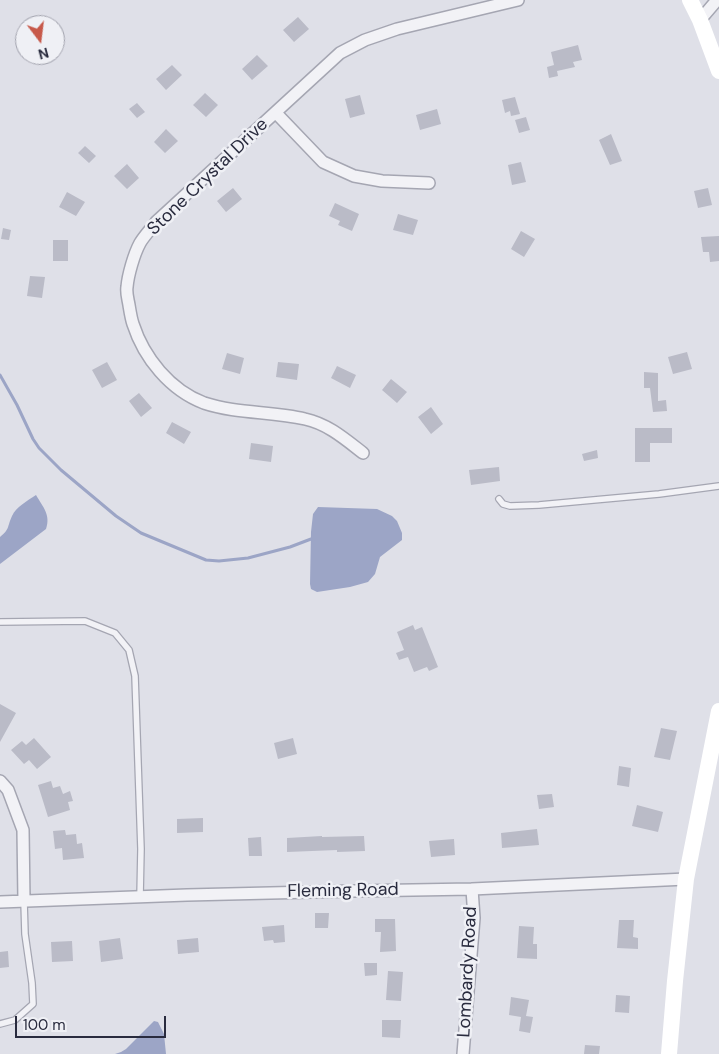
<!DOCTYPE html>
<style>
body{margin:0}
#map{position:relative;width:719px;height:1054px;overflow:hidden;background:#dfe0e8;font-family:"DM Sans",sans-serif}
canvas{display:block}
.north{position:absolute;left:15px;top:15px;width:50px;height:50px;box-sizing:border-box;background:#eff0f5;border:1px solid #a0a1ac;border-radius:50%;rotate:165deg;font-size:14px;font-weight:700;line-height:20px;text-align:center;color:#292b3e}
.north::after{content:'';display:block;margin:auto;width:18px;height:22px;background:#c7594a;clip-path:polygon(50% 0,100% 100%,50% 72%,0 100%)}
.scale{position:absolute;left:15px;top:1016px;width:151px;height:22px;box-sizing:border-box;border:2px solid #292b3e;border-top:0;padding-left:6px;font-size:15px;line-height:18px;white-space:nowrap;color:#292b3e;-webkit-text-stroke:4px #eff0f5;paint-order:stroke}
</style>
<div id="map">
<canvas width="719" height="1054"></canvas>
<div class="north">N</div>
<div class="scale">100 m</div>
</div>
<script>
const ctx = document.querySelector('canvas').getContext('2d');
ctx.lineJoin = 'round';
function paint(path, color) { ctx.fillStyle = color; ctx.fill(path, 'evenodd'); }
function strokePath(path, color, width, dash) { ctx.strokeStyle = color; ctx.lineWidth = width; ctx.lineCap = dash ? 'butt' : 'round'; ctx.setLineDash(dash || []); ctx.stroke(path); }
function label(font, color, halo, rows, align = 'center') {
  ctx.font = font + ' "DM Sans",sans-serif'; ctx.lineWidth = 5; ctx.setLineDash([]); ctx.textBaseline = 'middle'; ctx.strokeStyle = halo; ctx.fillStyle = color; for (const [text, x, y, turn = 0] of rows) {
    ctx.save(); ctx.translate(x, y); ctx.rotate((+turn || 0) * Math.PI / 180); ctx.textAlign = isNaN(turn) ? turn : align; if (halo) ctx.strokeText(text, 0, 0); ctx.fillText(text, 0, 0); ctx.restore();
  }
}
const water = new Path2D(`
 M36 495C43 507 51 515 46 529L0 564V537C10 529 7 527 12 516 16 507 27 501 36 495Z
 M318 507 377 509 392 516 397 521 402 533V540L380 557 375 574 368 582 350 587 317 592 311 589 310 584 311 532 313 514Z
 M154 1021 158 1022 164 1034 166 1054H115L121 1052 126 1049Z`);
const stream = new Path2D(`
 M0 375 17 405 33 439 39 448 61 470 116 516 141 533 206 560 219 561 248 558 290 547 311 539 313 540`);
const building = new Path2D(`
 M298 17 309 29 294 42 283 30Z
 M578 45 582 60 573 62 575 67 557 71 558 76 549 78 547 67 554 65 551 52Z
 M257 55 268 66 252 80 242 69Z
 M172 65 182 75 166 90 156 79Z
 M205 93 218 105 206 117 193 105Z
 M360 95 365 114 350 118 345 99Z
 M515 97 520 114 511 116 510 111 505 113 502 100Z
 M137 103 145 112 137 118 129 109Z
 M437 109 441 124 420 130 416 115Z
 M526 117 530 130 519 133 515 120Z
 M166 129 178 141 165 153 154 142Z
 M611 134 622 161 610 165 599 140Z
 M85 146 96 156 89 163 78 153Z
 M521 162 526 182 512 185 508 165Z
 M127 164 139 178 127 189 114 176Z
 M233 188 242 199 226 212 217 201Z
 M708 188 712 205 698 208 694 191Z
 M67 192 85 202 76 216 59 207Z
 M335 203 359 214 352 231 338 225 340 221 329 216Z
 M398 214 418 220 413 235 393 230Z
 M3 228 11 230 9 240 1 239Z
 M521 231 535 239 524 257 511 249Z
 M719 236V261L710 262 709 252H703L701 237Z
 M53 240H68V261H53Z
 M30 276 45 277 42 298 27 296Z
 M687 352 692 369 673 374 668 357Z
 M227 353 244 358 240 374 222 369Z
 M107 362 117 380 102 388 92 370Z
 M278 362 299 364 297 380 276 377Z
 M337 366 356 375 350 388 331 378Z
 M644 372 658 373V401L666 400 667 411 653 412 650 388H644Z
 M391 379 407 392 397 403 382 390Z
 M139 393 152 408 141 417 129 401Z
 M431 407 443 424 431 434 418 417Z
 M172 422 191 432 184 444 166 433Z
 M635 428H672V443H650V462H635Z
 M251 443 273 446 271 462 249 459Z
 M597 450 598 458 584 461 582 454Z
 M499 467 500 481 471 485 469 470Z
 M413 625 415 630 422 627 438 667 429 671 427 667 414 672 408 657 399 660 396 653 404 650 397 632Z
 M0 704 16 713 0 742Z
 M661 728 677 731 670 760 654 757Z
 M34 738 51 757 37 769 29 760 24 764 11 750 22 741 26 745Z
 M293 738 297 754 278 759 274 743Z
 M619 766 631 768 629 787 617 785Z
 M51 781 53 788 60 786 63 794 70 791 73 801 68 802 70 810 48 817 38 785Z
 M552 794 554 807 539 809 537 795Z
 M637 805 663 812 658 832 632 826Z
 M203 818V832L177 833V819Z
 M537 829 539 845 502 848 501 833Z
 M65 830 66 835 76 834 77 844 82 843 84 858 63 860 62 848 55 849 53 831Z
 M322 836V837L364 836 365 851 337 852V850L287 852V838Z
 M261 837 262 856H249L248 838Z
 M454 839 455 855 431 857 429 841Z
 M315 913H329L328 928H315Z
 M375 919H395L396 951 380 952 381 932H375Z
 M619 920H634L633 937 638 938V949L617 948Z
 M284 925 285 942 274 943 273 940 264 941 262 927Z
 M519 926 534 927 533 944H537V959L517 958Z
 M120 938 123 959 101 962 99 941Z
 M198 938 199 952 178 954 177 940Z
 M72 941 73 961 52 962 51 942Z
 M8 951 9 967 0 968V952Z
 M364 963H377V975L365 976Z
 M388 971 403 972 401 1001 386 1000Z
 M616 995 630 996 629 1013 615 1012Z
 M511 997 529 1000 526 1016 533 1017 530 1033 519 1031 521 1017 509 1015Z
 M382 1020H401L400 1038 382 1037Z
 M585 1045 600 1046 599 1054H584Z`);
const lane = new Path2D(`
 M499 499 503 504 510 506 539 505 659 494 719 486
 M0 622 85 621 115 633 129 650 135 676 141 849 140 897
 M0 1024 15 1020 33 1004 32 983 25 934 24 901`);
const street = new Path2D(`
 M700 20 717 0
 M276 113 323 162 354 176 382 181 429 183
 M363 453C345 439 328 424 305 419 272 411 237 414 204 403 170 390 144 358 133 324 131 318 130 311 129 305 128 299 126 293 127 287 128 275 134 254 140 243 144 236 151 229 156 222L340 53 365 40 397 29 518 0
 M0 781 8 790 23 830 24 901
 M0 902 187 895 354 891 472 889 686 879
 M463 1054 474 918 472 889`);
const secondary = new Path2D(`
 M690 0 700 20 719 71
 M669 1054 675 981 686 879 719 711`);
const streetNames = [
 ["Stone Crystal Drive",208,177,-44],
 ["Fleming Road",343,891,-1],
 ["Lombardy Road",468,972,-87]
];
paint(water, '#9ca5c6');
strokePath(stream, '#9ca5c6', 3);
paint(building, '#babbc7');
strokePath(lane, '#a5a6b2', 8);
strokePath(street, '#a5a6b2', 14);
strokePath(lane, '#f2f2f6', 5.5);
strokePath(street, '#f2f2f6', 11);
strokePath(secondary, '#fff', 16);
label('18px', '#292b3e', '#eff0f5', streetNames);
</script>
